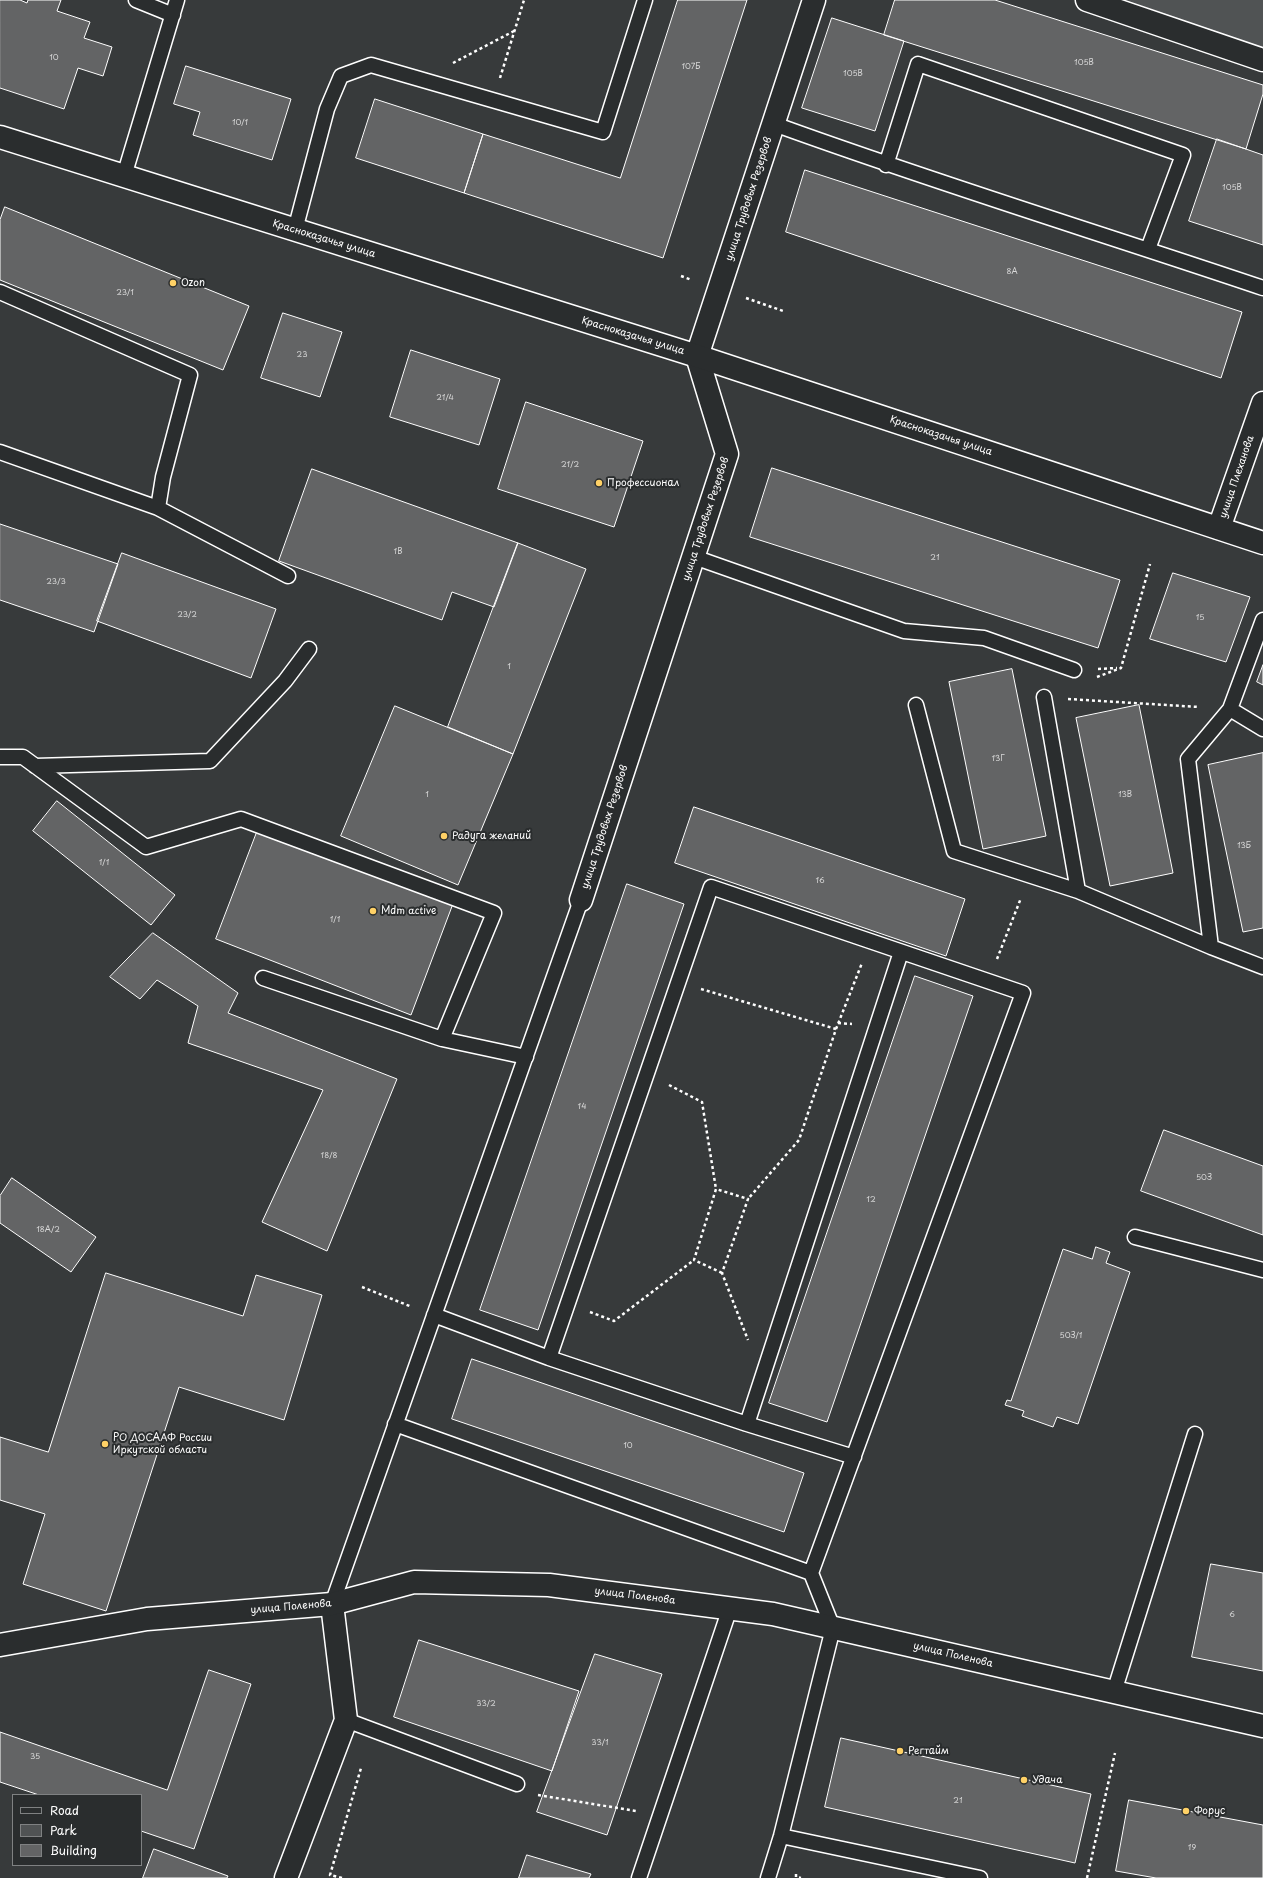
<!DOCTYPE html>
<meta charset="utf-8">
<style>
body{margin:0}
#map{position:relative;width:1263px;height:1878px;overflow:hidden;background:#373a3b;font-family:"Playpen Sans",sans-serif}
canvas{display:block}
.legend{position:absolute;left:12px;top:1794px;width:130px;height:72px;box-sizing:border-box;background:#2a2d2e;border:1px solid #7f8182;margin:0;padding:5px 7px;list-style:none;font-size:12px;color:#fff}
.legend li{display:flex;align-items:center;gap:8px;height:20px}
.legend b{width:20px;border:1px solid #7f8182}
</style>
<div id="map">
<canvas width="1263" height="1878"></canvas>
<ul class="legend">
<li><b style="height:5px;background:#2a2d2e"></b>Road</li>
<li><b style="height:11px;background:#505354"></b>Park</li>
<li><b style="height:11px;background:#636465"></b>Building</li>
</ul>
</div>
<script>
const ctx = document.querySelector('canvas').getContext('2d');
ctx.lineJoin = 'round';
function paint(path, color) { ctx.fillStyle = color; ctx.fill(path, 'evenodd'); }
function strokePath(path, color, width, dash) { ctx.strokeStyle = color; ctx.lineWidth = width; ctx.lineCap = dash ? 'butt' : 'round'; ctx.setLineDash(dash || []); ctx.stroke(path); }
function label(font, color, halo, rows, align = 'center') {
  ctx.font = font + ' "Playpen Sans",sans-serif'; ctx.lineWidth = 4; ctx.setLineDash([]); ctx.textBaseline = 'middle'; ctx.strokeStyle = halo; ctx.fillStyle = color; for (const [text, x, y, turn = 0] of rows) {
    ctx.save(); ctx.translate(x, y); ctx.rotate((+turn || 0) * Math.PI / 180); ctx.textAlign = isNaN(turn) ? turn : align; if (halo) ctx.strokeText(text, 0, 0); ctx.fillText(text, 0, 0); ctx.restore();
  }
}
const green = new Path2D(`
 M1127 0H1263V51Z`);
const building = new Path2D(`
 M0 0H20L27 3 28 0H61L57 11 90 22 84 38 112 47 103 76 78 68 64 109 0 88Z
 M678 0H747L663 258 464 193 483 134 620 178Z
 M895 0H995L1263 85V94L1246 149 884 35Z
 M832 18 904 41 875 131 802 108Z
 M186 66 291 99 272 160 193 135 200 112 174 104Z
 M375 99 483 134 464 193 356 158Z
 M1217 139 1263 155V245L1189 221Z
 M805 170 1242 312 1221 378 786 232Z
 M5 207 249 306 223 370 0 280V220Z
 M283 313 342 332 320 397 261 378Z
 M411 350 500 379 479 445 390 417Z
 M526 402 643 441 614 527 498 489Z
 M772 468 1120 580 1098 648 750 537Z
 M312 469 518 543 494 607 452 592 442 620 279 561Z
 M0 524 118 564 94 632 0 600Z
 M518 543 586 569 513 754 448 727Z
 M122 553 276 609 251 678 97 621Z
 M1173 573 1250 597 1226 662 1150 639Z
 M1263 665V685L1257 682Z
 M1012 669 1046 836 983 849 949 682Z
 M1139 705 1173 873 1110 886 1076 718Z
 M395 706 513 754 458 885 341 836Z
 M1263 753V928L1243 932 1208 765Z
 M57 801 175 895 151 925 33 831Z
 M694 807 965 899 946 956 675 863Z
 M259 827 454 901 411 1015 216 939Z
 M627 884 684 904 538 1330 480 1310Z
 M153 933 238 993 228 1013 397 1079 327 1251 262 1222 323 1090 188 1043 198 1006 157 980 140 999 110 977Z
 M915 976 973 996 827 1422 769 1403Z
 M1164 1130 1263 1166V1235L1141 1191Z
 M12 1178 96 1237 71 1272 0 1223V1196Z
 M1096 1247 1110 1252 1106 1263 1130 1272 1078 1424 1057 1417 1053 1427 1022 1416 1024 1411 1005 1405 1007 1400 1011 1401 1063 1249 1092 1259Z
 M106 1273 243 1316 256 1275 322 1295 284 1420 179 1387 106 1611 23 1584 45 1514 0 1500V1437L48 1452Z
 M472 1359 804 1473 784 1532 452 1419Z
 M1211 1564 1263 1573V1671L1192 1657Z
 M419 1640 579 1691 552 1771 394 1717Z
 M595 1654 662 1674 607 1835 537 1812Z
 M209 1670 251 1684 194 1849 141 1831V1795H39L0 1782V1732L167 1790Z
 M841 1738 1091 1794 1075 1863 825 1807Z
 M1129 1800 1263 1825V1878H1156L1116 1871Z
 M154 1849 228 1876 227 1878H143Z
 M527 1855 591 1874 589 1878H519Z`);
const path = new Path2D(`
 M453 63 514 31
 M500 78 524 0
 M681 276 692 280
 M746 298 783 311
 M1098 669 1117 668
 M1097 677 1121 668 1150 564
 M1068 699 1199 707
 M997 959 1021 898
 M701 989 836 1029 799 1140 748 1199
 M838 1023 852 1024
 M836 1029 862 963
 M669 1085 702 1102 716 1189
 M722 1273 694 1260 716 1189 748 1199 722 1273 748 1340
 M362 1287 412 1307
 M590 1312 614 1321 694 1260
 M538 1795 636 1811
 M796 1874V1877L801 1878
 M342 1878 330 1875 361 1768
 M1087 1878 1115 1753`);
const service = new Path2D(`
 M136 0 173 15
 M774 124C936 183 1100 233 1263 288
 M886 165 918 64 1183 155 1148 249
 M124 176 177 0
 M295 230 327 109 341 76 371 65 603 132 645 0
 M0 292 190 375 163 477 158 508 0 452
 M158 508 288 576
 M694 557 904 631 984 638 1074 670
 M1263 620 1230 709 1188 759 1211 947 1263 967
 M1044 697 1078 891 1211 947
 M916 705 954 851 1078 891
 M1230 709 1263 729
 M0 757H23L146 847 241 819 494 913 442 1039 526 1057
 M35 766 210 761 285 681 309 649
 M263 978 442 1039
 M1135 1237 1263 1270
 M434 1315 549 1358 747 1424 854 1457
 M549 1358 711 887 1023 993 811 1573 833 1628 781 1836 768 1878
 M395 1424 811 1573
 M747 1424 901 952
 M332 1604 581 900
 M1114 1692 1195 1434
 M346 1720 517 1784
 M781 1836 980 1878
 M639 1878 730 1608`);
const minor = new Path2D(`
 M1087 0 1263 60
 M1219 528 1263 403
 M581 900 727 454 697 356 814 0
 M286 1878 346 1720 332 1604`);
const tertiary = new Path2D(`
 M0 137 697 356 1263 543
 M0 1645 147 1619 332 1604 414 1582 549 1585 773 1614 1263 1726`);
const markers = [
 [173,283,4,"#ffd166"],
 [599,483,4,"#ffd166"],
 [444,836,4,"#ffd166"],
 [373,911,4,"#ffd166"],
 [105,1444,4,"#ffd166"],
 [900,1751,4,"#ffd166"],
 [1024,1780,4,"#ffd166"],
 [1186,1811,4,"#ffd166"]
];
const numberNames = [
 ["10",54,58],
 ["105В",1084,63],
 ["107Б",691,67],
 ["105В",853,74],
 ["10/1",240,123],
 ["105В",1232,188],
 ["8А",1012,272],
 ["23/1",125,293],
 ["23",302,355],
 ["21/4",445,398],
 ["21/2",570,465],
 ["1В",398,552],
 ["21",935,558],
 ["23/3",56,582],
 ["23/2",187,615],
 ["15",1200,618],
 ["1",509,667],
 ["13Г",998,759],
 ["1",427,795],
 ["13В",1125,795],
 ["13Б",1244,846],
 ["1/1",104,863],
 ["16",820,881],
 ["1/1",335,920],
 ["14",582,1107],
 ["18/8",329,1156],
 ["50З",1204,1178],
 ["12",871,1200],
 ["18А/2",48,1230],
 ["50З/1",1071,1336],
 ["10",628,1446],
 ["6",1232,1615],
 ["33/2",486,1704],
 ["33/1",600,1743],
 ["35",35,1757],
 ["21",958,1801],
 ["19",1192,1848]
];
const streetNames = [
 ["улица Трудовых Резервов",749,199,-72],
 ["Красноказачья улица",324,239,17],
 ["Красноказачья улица",633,336,17],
 ["Красноказачья улица",941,436,18],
 ["улица Плеханова",1237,477,-71],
 ["улица Трудовых Резервов",706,519,-72],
 ["улица Трудовых Резервов",605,827,-72],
 ["улица Поленова",635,1596,7],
 ["улица Поленова",291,1607,-5],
 ["улица Поленова",953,1655,13]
];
const poiNames = [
 ["Ozon",181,283],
 ["Профессионал",607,483],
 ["Радуга желаний",452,836],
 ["Mdm active",381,911],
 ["РО ДОСААФ России",113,1438],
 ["Иркутской области",113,1450],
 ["Регтайм",908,1751],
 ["Удача",1032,1780],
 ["Форус",1194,1811]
];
paint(green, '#505354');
paint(building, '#636465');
strokePath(building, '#fff', 1);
strokePath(service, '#fff', 17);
strokePath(minor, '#fff', 25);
strokePath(tertiary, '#fff', 25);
strokePath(path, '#fff', 2.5, [3, 3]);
strokePath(service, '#2a2d2e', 14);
strokePath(minor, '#2a2d2e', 22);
strokePath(tertiary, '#2a2d2e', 22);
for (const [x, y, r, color] of markers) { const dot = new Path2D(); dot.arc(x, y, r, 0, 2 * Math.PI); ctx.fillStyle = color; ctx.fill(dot); strokePath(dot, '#2a2d2e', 1.5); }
label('8px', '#d8d8d8', null, numberNames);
label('10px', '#fff', '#2a2d2e', streetNames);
label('10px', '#fff', '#2a2d2e', poiNames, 'left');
</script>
